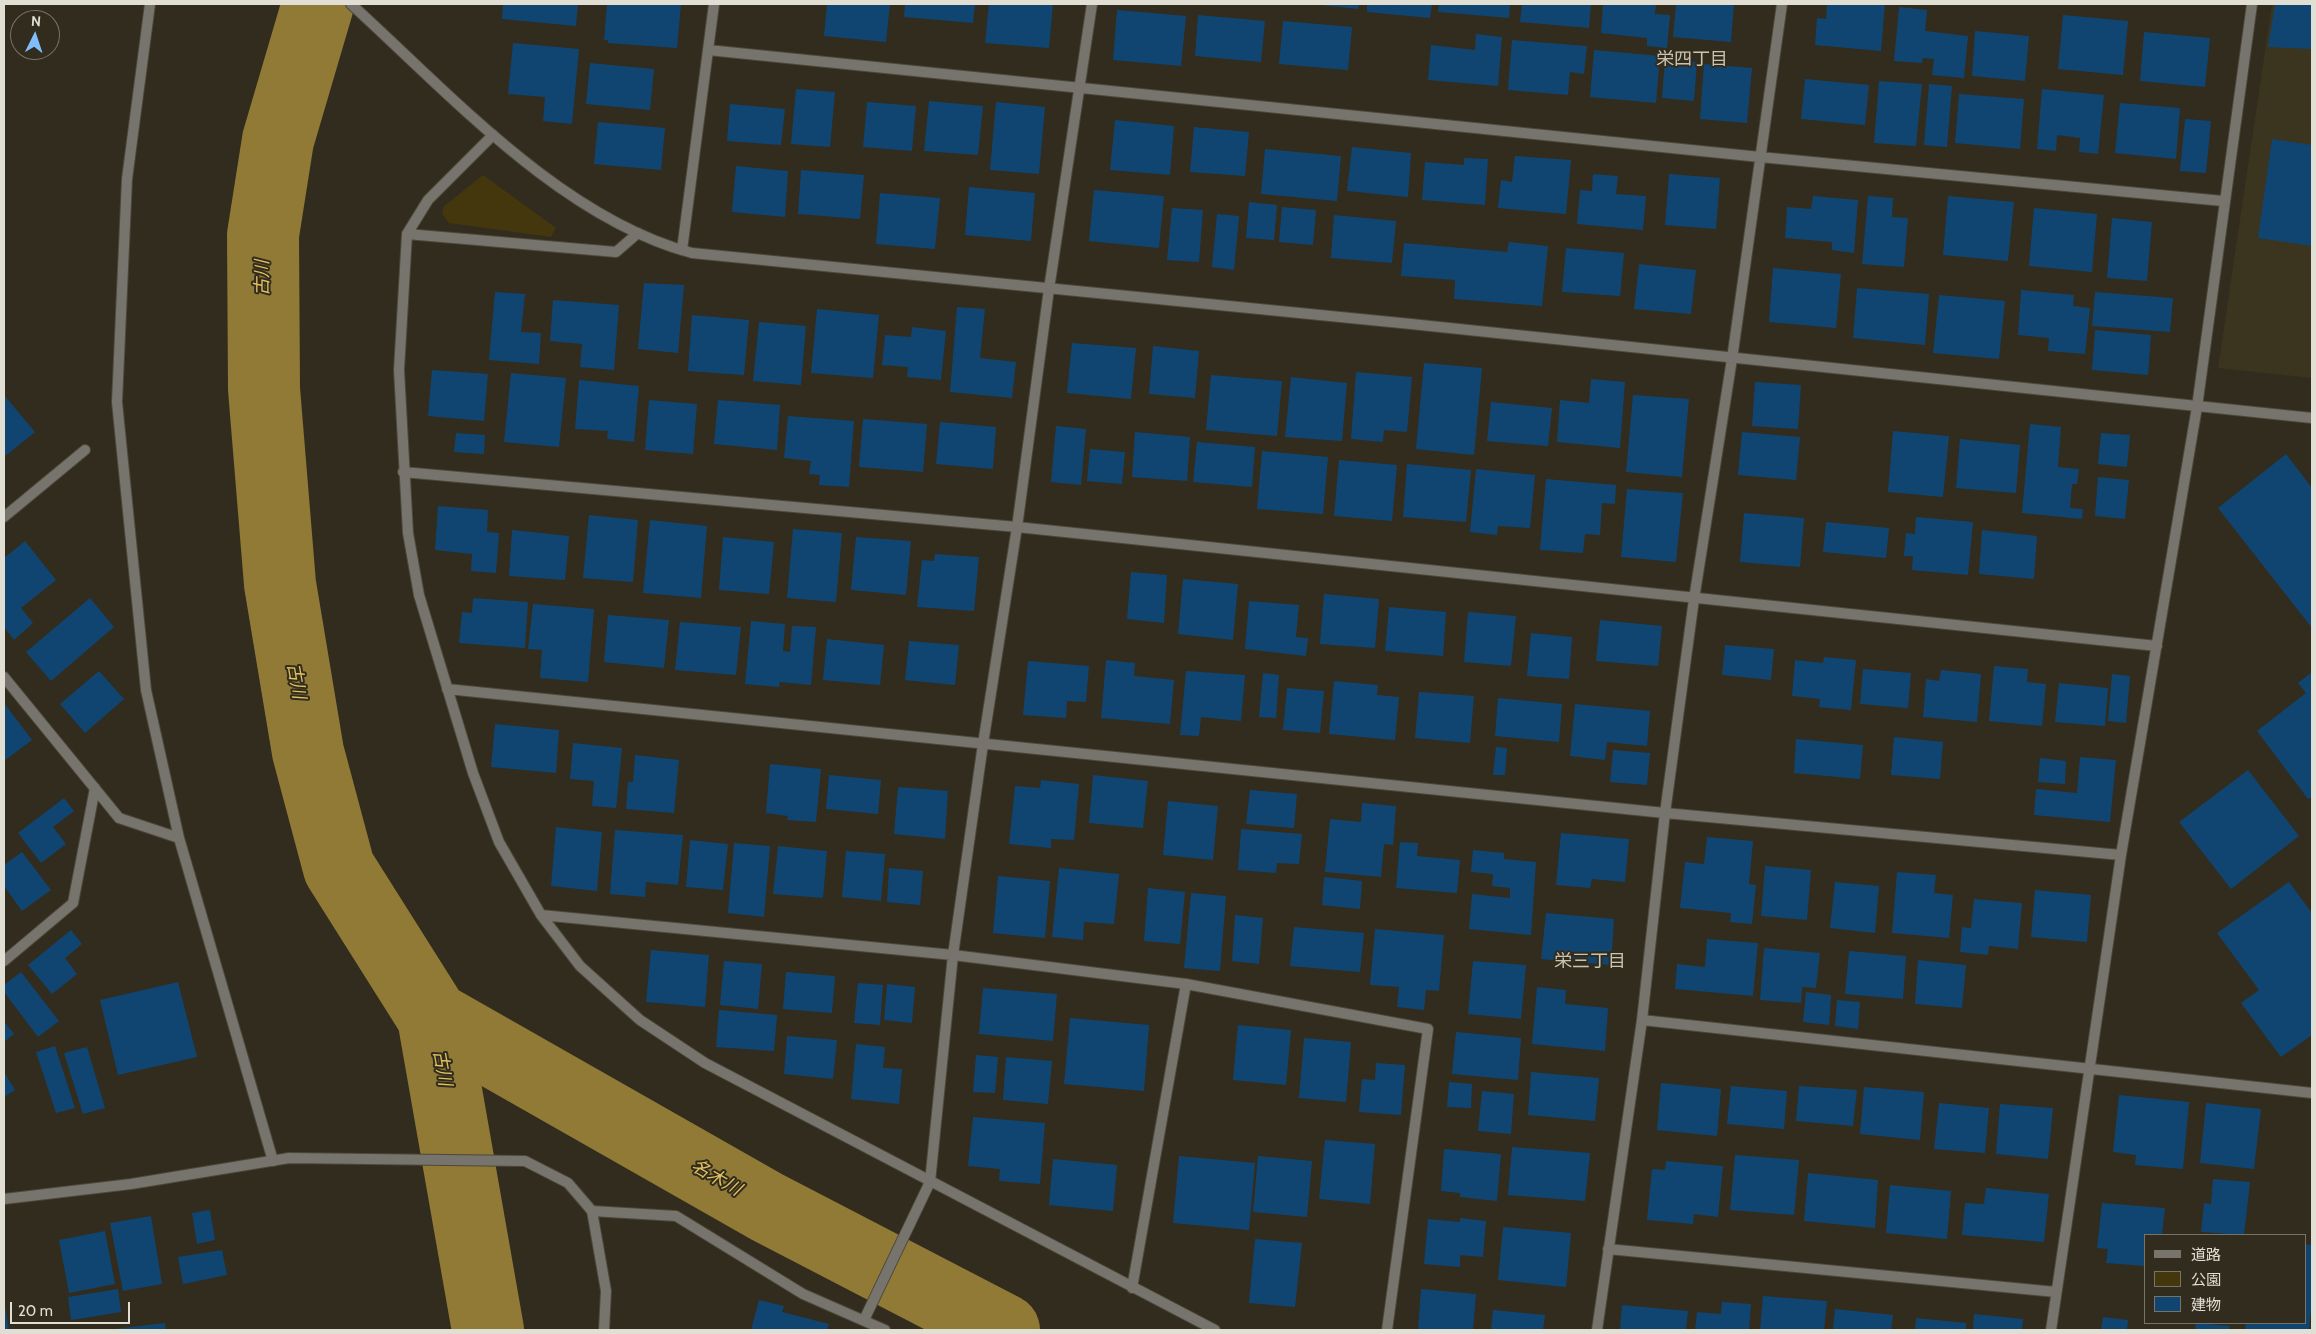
<!DOCTYPE html>
<meta charset="utf-8">
<style>
body{margin:0}
#map{position:relative;width:2316px;height:1334px;overflow:hidden;background:#312c1d;font-family:Cabin,"Noto Sans JP",sans-serif}
canvas{display:block}
.frame{position:absolute;inset:0;border:5px solid #e1ded4;pointer-events:none}
.legend{position:absolute;left:2144px;top:1234px;width:162px;height:90px;box-sizing:border-box;background:#312c1d;border:1px solid #777366;margin:0;padding:6px 9px;list-style:none;font-size:15px;color:#e1ded4}
.legend li{display:flex;align-items:center;gap:10px;height:25px}
.legend b{width:25px;border:1px solid #777366}
.north{position:absolute;left:10px;top:10px;width:50px;height:50px;box-sizing:border-box;background:#312c1d;border:1px solid #777366;border-radius:50%;rotate:4deg;font-size:14px;font-weight:700;line-height:20px;text-align:center;color:#e1ded4}
.north::after{content:'';display:block;margin:auto;width:18px;height:22px;background:#80bdfa;clip-path:polygon(50% 0,100% 100%,50% 72%,0 100%)}
.scale{position:absolute;left:10px;top:1302px;width:120px;height:22px;box-sizing:border-box;border:2px solid #e1ded4;border-top:0;padding-left:6px;font-size:15px;line-height:18px;white-space:nowrap;color:#e1ded4;-webkit-text-stroke:4px #312c1d;paint-order:stroke}
</style>
<div id="map">
<canvas width="2316" height="1334"></canvas>
<div class="frame"></div>
<ul class="legend">
<li><b style="height:6px;background:#76746c"></b>道路</li>
<li><b style="height:14px;background:#44370d"></b>公園</li>
<li><b style="height:14px;background:#114571"></b>建物</li>
</ul>
<div class="north">N</div>
<div class="scale">20 m</div>
</div>
<script>
const ctx = document.querySelector('canvas').getContext('2d');
ctx.lineJoin = 'round';
function paint(path, color) { ctx.fillStyle = color; ctx.fill(path, 'evenodd'); }
function strokePath(path, color, width, dash) { ctx.strokeStyle = color; ctx.lineWidth = width; ctx.lineCap = dash ? 'butt' : 'round'; ctx.setLineDash(dash || []); ctx.stroke(path); }
function label(font, color, halo, rows, align = 'center') {
  ctx.font = font + ' Cabin,"Noto Sans JP",sans-serif'; ctx.lineWidth = 4; ctx.setLineDash([]); ctx.textBaseline = 'middle'; ctx.strokeStyle = halo; ctx.fillStyle = color; for (const [text, x, y, turn = 0] of rows) {
    ctx.save(); ctx.translate(x, y); ctx.rotate((+turn || 0) * Math.PI / 180); ctx.textAlign = isNaN(turn) ? turn : align; if (halo) ctx.strokeText(text, 0, 0); ctx.fillText(text, 0, 0); ctx.restore();
  }
}
const built = new Path2D(`
 M2272 4H2312V378L2218 368Z`);
const green = new Path2D(`
 M483 175 556 228 551 237 449 223 442 214 444 206Z`);
const river = new Path2D(`
 M318 4 278 140 263 235 264 389 280 584 308 752 339 868 433 1017 488 1330
 M433 1017 767 1207 1004 1330`);
const building = new Path2D(`
 M503 4H578L576 26 502 19Z
 M607 4H681L677 48 608 43V40H604Z
 M827 4H890L886 42 824 36Z
 M905 4H975L973 23 904 17Z
 M989 4H1053L1049 48 985 43Z
 M1311 4H1359L1358 9Z
 M1367 4H1432L1430 18 1367 12Z
 M1439 4H1510L1509 18 1438 12Z
 M1522 4H1591L1589 28 1520 22Z
 M1603 4H1656L1655 14 1670 15 1667 48 1647 46V38L1601 33Z
 M1676 4H1734L1731 42 1673 37Z
 M1827 4H1885L1881 51 1815 45 1817 18 1826 19Z
 M2275 4H2312V49L2268 47Z
 M1899 7 1927 10 1925 31 1968 36 1964 78 1932 75 1934 59 1923 58 1922 63 1894 61Z
 M1117 10 1186 16 1181 66 1113 60Z
 M1198 15 1265 21 1261 62 1195 56Z
 M2063 15 2128 21 2123 75 2058 69Z
 M1283 21 1352 27 1348 70 1279 64Z
 M1975 31 2029 36 2025 81 1972 76Z
 M2144 32 2210 38 2205 87 2140 81Z
 M1476 34 1502 37 1498 86 1428 80 1431 45 1475 50Z
 M1512 40 1587 46 1584 74 1570 72 1568 95 1508 90Z
 M513 43 579 49 572 124 543 121 545 97 508 94Z
 M1594 50 1660 56 1656 103 1590 97Z
 M1665 59 1697 62 1694 101 1662 98Z
 M590 63 654 69 650 110 586 104Z
 M1704 64 1752 68 1747 123 1700 119Z
 M1805 79 1869 85 1865 125 1801 119Z
 M1879 81 1922 84 1916 146 1874 143Z
 M1929 84 1952 86 1947 147 1924 145Z
 M796 89 835 92 830 147 791 144Z
 M2042 89 2104 95 2098 154 2079 152 2080 138 2057 135 2056 151 2037 149Z
 M1959 94 2024 99 2020 149 1955 143Z
 M929 101 983 106 978 155 924 151Z
 M867 102 916 106 912 151 863 147Z
 M996 102 1045 107 1039 174 990 170Z
 M2120 103 2180 108 2176 159 2115 153Z
 M730 104 785 109 781 145 727 141Z
 M2185 119 2211 121 2206 173 2180 171Z
 M1115 120 1174 126 1170 175 1110 170Z
 M598 122 665 128 661 170 594 164Z
 M1194 127 1249 132 1245 176 1190 172Z
 M2272 139 2312 145V246L2258 238Z
 M1352 147 1411 153 1408 197 1347 191Z
 M1265 149 1341 156 1337 201 1261 194Z
 M1515 156 1571 160 1566 214 1498 208 1501 180 1512 182Z
 M1464 158 1488 159 1485 205 1422 200 1425 162 1464 165Z
 M736 166 788 171 785 217 732 212Z
 M801 170 864 175 860 219 798 214Z
 M1593 174 1618 176 1616 194 1646 196 1643 230 1577 224 1580 190 1592 191Z
 M1669 174 1720 178 1716 229 1665 225Z
 M969 187 1035 193 1031 241 965 235Z
 M1094 190 1164 196 1159 248 1089 241Z
 M880 193 940 198 935 249 876 244Z
 M1813 196 1858 200 1854 253 1832 250V242L1785 238 1787 207 1811 209Z
 M1868 196 1893 198 1892 217 1908 218 1904 267 1862 264Z
 M1948 196 2014 202 2008 261 1943 255Z
 M1249 202 1277 205 1274 240 1246 238Z
 M1282 207 1316 210 1313 245 1279 242Z
 M1172 208 1203 210 1199 262 1167 260Z
 M2034 208 2097 214 2092 272 2029 266Z
 M1217 214 1239 216 1234 270 1212 267Z
 M1334 215 1396 221 1392 263 1331 258Z
 M2112 218 2152 222 2147 281 2107 278Z
 M1509 242 1548 246 1542 306 1454 299 1455 280 1401 276 1404 243 1507 252Z
 M1566 248 1624 253 1620 296 1562 292Z
 M1639 264 1696 270 1691 314 1634 309Z
 M1773 268 1841 274 1836 328 1769 322Z
 M644 283 684 285 678 353 638 349Z
 M1857 288 1929 294 1925 345 1853 338Z
 M2021 290 2074 295 2073 306 2090 308 2085 354 2048 351 2049 338 2018 335Z
 M495 292 525 294 521 332 541 333 539 364 489 360Z
 M2095 292 2173 298 2170 332 2092 326Z
 M1939 295 2005 301 1999 359 1933 353Z
 M553 300 619 305 614 370 580 367 582 344 550 341Z
 M957 307 985 309 980 358 1016 362 1012 398 950 392Z
 M817 309 879 315 873 378 811 373Z
 M692 315 749 320 744 375 688 371Z
 M759 322 806 326 801 385 753 381Z
 M912 327 946 331 941 380 907 377 908 367 882 365 885 335 911 337Z
 M2095 330 2151 335 2148 375 2092 370Z
 M1072 343 1136 348 1131 399 1067 393Z
 M1153 346 1199 351 1195 398 1149 394Z
 M1424 363 1482 368 1474 455 1416 449Z
 M432 370 488 374 484 421 428 416Z
 M1356 372 1412 377 1407 432 1384 430 1383 442 1351 439Z
 M511 373 566 378 559 447 504 442Z
 M1211 375 1282 381 1277 436 1206 430Z
 M1291 377 1347 383 1342 441 1285 437Z
 M1591 379 1625 382 1620 448 1557 442 1560 400 1589 403Z
 M579 380 639 386 634 442 607 439 608 431 575 429Z
 M1755 382 1801 385 1798 429 1752 426Z
 M4 395 35 432 4 457Z
 M1633 395 1689 399 1682 477 1626 472Z
 M649 400 697 404 693 454 645 450Z
 M718 400 780 405 777 450 714 444Z
 M1491 402 1552 408 1548 446 1487 441Z
 M788 416 854 421 849 487 819 485 820 475 809 474 811 461 784 458Z
 M863 419 927 424 923 472 859 467Z
 M940 422 996 427 993 469 936 464Z
 M2030 424 2061 427 2058 467 2079 469 2077 484H2072L2070 508 2083 509 2082 519 2022 513Z
 M1056 426 1086 429 1081 485 1051 482Z
 M1893 431 1949 436 1943 497 1888 492Z
 M1135 432 1190 437 1187 481 1132 477Z
 M1742 432 1800 437 1796 480 1738 475Z
 M456 433 485 435 484 454 454 452Z
 M2101 433 2130 435 2127 467 2098 464Z
 M1960 439 2020 445 2016 493 1956 488Z
 M1197 442 1255 447 1252 487 1193 482Z
 M1090 449 1125 452 1122 484 1087 481Z
 M1262 451 1328 457 1323 514 1257 509Z
 M2286 454 2312 488V628L2218 508Z
 M1339 460 1397 465 1392 521 1334 516Z
 M1407 464 1471 470 1466 522 1403 517Z
 M1476 469 1535 475 1530 528 1498 526 1497 535 1470 532Z
 M2098 477 2129 480 2125 519 2095 516Z
 M1546 479 1616 485 1615 504 1602 503 1600 535 1585 534 1583 553 1540 550Z
 M1627 489 1683 493 1676 562 1621 557Z
 M438 506 488 510 487 532 499 533 496 573 471 571 472 554 435 550Z
 M1744 513 1804 518 1800 567 1740 562Z
 M589 515 638 520 633 582 583 578Z
 M1916 517 1973 522 1968 575 1912 570 1913 556H1904L1906 533 1915 534Z
 M650 520 707 526 701 598 643 593Z
 M1826 522 1889 528 1886 558 1823 552Z
 M793 529 842 533 836 602 787 598Z
 M512 530 569 536 565 580 509 576Z
 M1982 530 2037 536 2034 579 1979 574Z
 M723 537 774 542 769 594 719 590Z
 M856 537 911 541 906 595 851 590Z
 M25 541 56 580 21 608 33 623 14 640 4 627V558Z
 M935 554 979 557 974 611 917 607 922 560 934 561Z
 M1131 572 1167 575 1164 623 1127 619Z
 M1183 579 1238 584 1233 640 1178 634Z
 M1324 594 1379 599 1375 648 1320 644Z
 M90 598 114 627 51 681 26 652Z
 M473 598 528 602 525 648 459 643 462 612 472 613Z
 M1249 601 1299 605 1296 637 1308 638 1306 656 1245 649Z
 M533 604 594 609 588 682 540 678 542 650 528 649Z
 M1389 607 1446 612 1443 656 1385 651Z
 M1468 612 1516 616 1511 666 1464 662Z
 M608 615 669 620 664 668 604 662Z
 M1600 620 1662 626 1658 666 1596 661Z
 M751 621 785 624 783 651 790 652 792 626 816 627 811 685 780 682 779 687 745 684Z
 M680 622 741 627 736 675 675 670Z
 M1531 633 1572 637 1569 679 1527 676Z
 M827 639 884 645 880 685 823 680Z
 M909 641 959 645 955 685 905 680Z
 M1725 645 1774 649 1771 680 1722 675Z
 M1824 657 1856 660 1851 710 1819 707 1820 699 1792 696 1795 660 1823 663Z
 M1106 660 1135 663 1134 676 1174 680 1170 724 1101 718Z
 M1028 661 1089 666 1086 702 1067 701 1066 718 1023 715Z
 M1994 666 2028 669 2027 682 2046 684 2042 726 1989 721Z
 M1863 669 1911 673 1908 708 1860 704Z
 M1941 670 1981 674 1977 722 1923 717 1926 679 1939 681Z
 M99 671 124 699 85 733 60 704Z
 M1186 671 1245 675 1241 721 1201 717 1199 736 1180 735Z
 M2312 672V797L2308 799 2257 731 2306 693 2298 683Z
 M1263 673 1279 675 1276 718 1259 717Z
 M2112 674 2130 676 2126 723 2108 721Z
 M1334 681 1378 685 1377 695 1399 697 1395 740 1329 734Z
 M2059 683 2108 688 2105 726 2055 722Z
 M1287 688 1324 691 1320 733 1283 730Z
 M1419 692 1474 696 1470 743 1415 738Z
 M1498 698 1562 704 1559 742 1495 736Z
 M4 703 32 740 4 761Z
 M1575 704 1650 711 1647 746 1607 742 1605 760 1570 756Z
 M495 724 559 730 556 773 491 767Z
 M1894 737 1943 742 1940 779 1891 775Z
 M1796 739 1863 745 1860 779 1794 773Z
 M573 743 622 748 616 808 592 806 594 781 570 779Z
 M1496 747 1507 748 1505 775H1493Z
 M1613 750 1650 753 1647 785 1610 782Z
 M635 755 679 760 674 813 626 809 628 782H633Z
 M2080 757 2116 760 2110 822 2034 815 2036 789 2077 793Z
 M2040 758 2066 761 2065 784 2038 782Z
 M770 764 821 769 816 822 787 820 788 816 766 813Z
 M2248 770 2299 836 2231 889 2179 822Z
 M829 775 881 780 878 814 826 809Z
 M1093 775 1148 781 1143 828 1089 823Z
 M1041 780 1079 784 1074 840 1051 839V848L1009 844 1015 786 1040 788Z
 M898 787 948 791 945 839 894 834Z
 M1250 790 1297 794 1294 828 1246 824Z
 M64 798 74 811 53 827 66 844 41 863 18 833Z
 M1168 801 1218 806 1213 860 1163 855Z
 M1362 803 1396 806 1393 845 1384 844 1381 877 1325 872 1330 819 1361 822Z
 M556 827 602 832 597 891 551 886Z
 M1241 829 1302 834 1299 864 1277 863 1276 873 1238 870Z
 M615 830 683 835 678 885 646 882 645 897 610 894Z
 M1561 833 1629 839 1625 882 1592 879 1590 888 1556 885Z
 M1707 837 1753 841 1749 884 1756 885 1752 924 1730 922 1731 913 1680 908 1685 862 1704 864Z
 M690 840 728 844 723 890 686 887Z
 M1400 842 1418 843 1417 856 1460 860 1457 893 1396 888Z
 M734 843 770 846 764 917 728 913Z
 M778 846 827 851 823 898 773 894Z
 M1473 850 1504 853V859L1536 862 1531 935 1469 929 1472 894 1510 898V888L1492 886 1493 874 1471 872Z
 M846 851 885 854 881 901 842 897Z
 M22 852 51 890 22 911 4 886V865Z
 M1765 866 1811 870 1807 920 1761 916Z
 M889 868 923 871 920 905 887 902Z
 M1059 868 1119 874 1114 924 1084 922 1083 940 1052 937Z
 M1897 872 1936 875 1934 893 1953 895 1949 938 1892 933Z
 M998 876 1050 881 1045 938 993 933Z
 M1324 877 1362 881 1360 909 1322 905Z
 M1835 882 1879 886 1875 933 1830 928Z
 M2289 882 2312 913V1035L2281 1057 2241 1003 2259 990 2217 933Z
 M1148 888 1185 892 1180 944 1144 941Z
 M2035 890 2091 895 2087 942 2031 937Z
 M1191 893 1226 896 1220 971 1184 968Z
 M1974 899 2022 903 2018 949 1989 946 1988 955 1960 952 1962 927 1971 928Z
 M1546 913 1614 919 1611 965 1541 959Z
 M1235 915 1263 918 1259 964 1232 961Z
 M1294 927 1364 933 1360 972 1290 966Z
 M1375 929 1444 935 1439 991 1426 990 1424 1010 1397 1007 1399 987 1370 985Z
 M71 930 82 944 65 958 77 974 52 994 28 965Z
 M1707 939 1758 943 1753 996 1675 989 1677 964 1705 967Z
 M1764 948 1820 953 1816 988 1802 987 1801 1003 1760 1000Z
 M651 950 709 955 705 1007 646 1002Z
 M1849 951 1906 956 1903 999 1845 994Z
 M1918 960 1966 965 1962 1008 1915 1004Z
 M724 961 762 964 758 1009 720 1005Z
 M1473 961 1526 965 1521 1019 1468 1014Z
 M21 972 59 1021 38 1037 4 992V985Z
 M786 972 835 976 832 1013 783 1009Z
 M178 982 197 1057 118 1075 100 1000Z
 M858 983 883 985 880 1025 854 1023Z
 M887 984 915 987 912 1023 884 1020Z
 M1537 987 1566 990 1565 1004 1608 1008 1605 1051 1532 1044Z
 M983 988 1057 994 1053 1041 979 1034Z
 M1806 992 1831 995 1829 1025 1803 1022Z
 M1837 1000 1860 1002 1858 1029 1835 1026Z
 M719 1010 777 1015 774 1051 716 1047Z
 M1070 1018 1149 1025 1144 1091 1064 1084Z
 M4 1021 14 1034 4 1042Z
 M1238 1025 1291 1030 1286 1085 1233 1080Z
 M1456 1032 1521 1038 1518 1080 1452 1074Z
 M787 1036 837 1040 833 1079 784 1074Z
 M1304 1038 1351 1042 1346 1102 1299 1098Z
 M856 1044 885 1047 883 1068 902 1069 899 1104 851 1099Z
 M55 1046 75 1108 56 1113 36 1052Z
 M87 1047 105 1108 83 1114 64 1053Z
 M976 1055 998 1057 995 1093 973 1092Z
 M1006 1057 1052 1061 1048 1104 1003 1100Z
 M1376 1063 1405 1065 1401 1115 1359 1112 1362 1079 1375 1080Z
 M4 1072 15 1090 4 1097Z
 M1531 1072 1599 1078 1595 1121 1528 1115Z
 M1449 1082 1472 1084 1471 1108 1447 1107Z
 M1661 1083 1721 1089 1717 1136 1657 1130Z
 M1731 1086 1787 1091 1784 1129 1727 1124Z
 M1799 1086 1857 1090 1853 1126 1796 1121Z
 M1864 1087 1924 1092 1920 1140 1860 1134Z
 M1482 1091 1514 1094 1511 1134 1478 1131Z
 M2119 1095 2189 1102 2183 1169 2135 1165 2136 1155 2113 1152Z
 M1939 1103 1989 1108 1985 1153 1934 1149Z
 M2206 1103 2261 1109 2254 1169 2200 1163Z
 M2000 1104 2053 1108 2048 1159 1996 1154Z
 M973 1117 1045 1123 1040 1184 999 1181 1000 1169 968 1166Z
 M1325 1140 1375 1144 1370 1204 1319 1199Z
 M1512 1147 1590 1153 1585 1201 1508 1195Z
 M1444 1149 1501 1154 1497 1201 1460 1197V1193L1441 1191Z
 M1735 1155 1799 1160 1794 1215 1730 1210Z
 M1179 1156 1255 1163 1249 1230 1173 1223Z
 M1258 1156 1312 1161 1307 1217 1253 1212Z
 M1053 1159 1117 1165 1113 1211 1049 1205Z
 M1666 1161 1723 1166 1718 1217 1694 1214 1693 1224 1647 1220 1652 1169 1665 1170Z
 M1808 1173 1878 1180 1875 1228 1804 1221Z
 M2213 1179 2250 1182 2244 1235 2201 1232 2204 1203 2211 1204Z
 M1890 1185 1951 1191 1947 1239 1886 1233Z
 M1986 1188 2049 1194 2044 1242 1962 1235 1965 1203 1984 1204Z
 M2102 1203 2165 1208 2162 1235H2145V1266L2106 1263 2108 1249 2097 1248Z
 M210 1210 215 1240 197 1244 192 1213Z
 M151 1216 162 1284 123 1291 110 1223Z
 M1460 1218 1486 1221 1483 1257 1460 1255V1267L1424 1264 1428 1219 1460 1222Z
 M1503 1227 1571 1233 1566 1287 1498 1280Z
 M105 1231 115 1284 69 1293 59 1240Z
 M1255 1239 1302 1243 1295 1307 1249 1303Z
 M2305 1244 2312 1245V1297L2309 1330H2245L2246 1323H2305Z
 M222 1250 227 1275 183 1284 178 1257Z
 M118 1289 121 1312 71 1320 68 1297Z
 M1421 1289 1476 1294 1473 1330H1418Z
 M1763 1296 1827 1301 1824 1330H1760Z
 M759 1300 784 1306 782 1312 829 1324 827 1330H751Z
 M1722 1302 1751 1304 1749 1330H1695L1697 1312 1721 1314Z
 M1622 1305 1688 1311 1686 1330H1620Z
 M4 1306H5L9 1330H4Z
 M1835 1309 1893 1315 1891 1330H1833Z
 M1493 1310 1545 1315 1543 1330H1491Z
 M1974 1314 2023 1319 2022 1330H1973Z
 M2103 1317 2128 1320 2127 1330H2101Z
 M1916 1318 1966 1323V1330H1915Z
 M165 1323 166 1330H115V1329Z
 M2196 1323 2230 1326 2229 1330H2195Z`);
const minor = new Path2D(`
 M150 4 127 179 117 402 146 690 179 838 273 1161
 M708 50 1760 157 2223 201
 M493 135 428 200 407 234 399 370 408 533 419 595 473 773 499 842 541 915 580 966 640 1020 705 1063 1215 1330
 M407 234 616 252 638 233
 M682 250 714 4
 M403 472 1017 527 2157 646
 M4 517 85 450
 M4 677 119 818 179 838
 M447 689 1665 813 2121 855
 M541 915 953 955 1186 984 1428 1029 1387 1330
 M4 961 73 903 95 788
 M1642 1020 2312 1093
 M592 1211 676 1216 803 1294 885 1330
 M1608 1249 2056 1292
 M1132 1288 1186 984
 M864 1320 930 1182 953 955 983 744 1017 527 1049 289 1092 4
 M1597 1330 1642 1020 1665 813 1694 599 1732 359 1782 4
 M2051 1330 2121 855 2197 407 2252 4`);
const tertiary = new Path2D(`
 M351 4C449 93 561 218 692 253L1411 324 2312 418
 M4 1199 131 1184 289 1158 525 1161 568 1183 592 1211 606 1291 604 1330`);
const neighbourhoodNames = [
 ["栄四丁目",1692,60],
 ["栄三丁目",1590,962]
];
const waterNames = [
 ["古川",263,278,-90],
 ["古川",296,681,80],
 ["古川",442,1068,80],
 ["名木川",716,1178,30]
];
paint(built, '#3b341e');
paint(green, '#44370d');
strokePath(river, '#907a35', 72);
paint(building, '#114571');
strokePath(minor, '#4d483a', 12);
strokePath(tertiary, '#4d483a', 12);
strokePath(minor, '#76746c', 10);
strokePath(tertiary, '#76746c', 10);
label('18px', '#c9c3b0', '#312c1d', neighbourhoodNames);
label('italic 18px', '#e0c05f', '#312c1d', waterNames);
</script>
